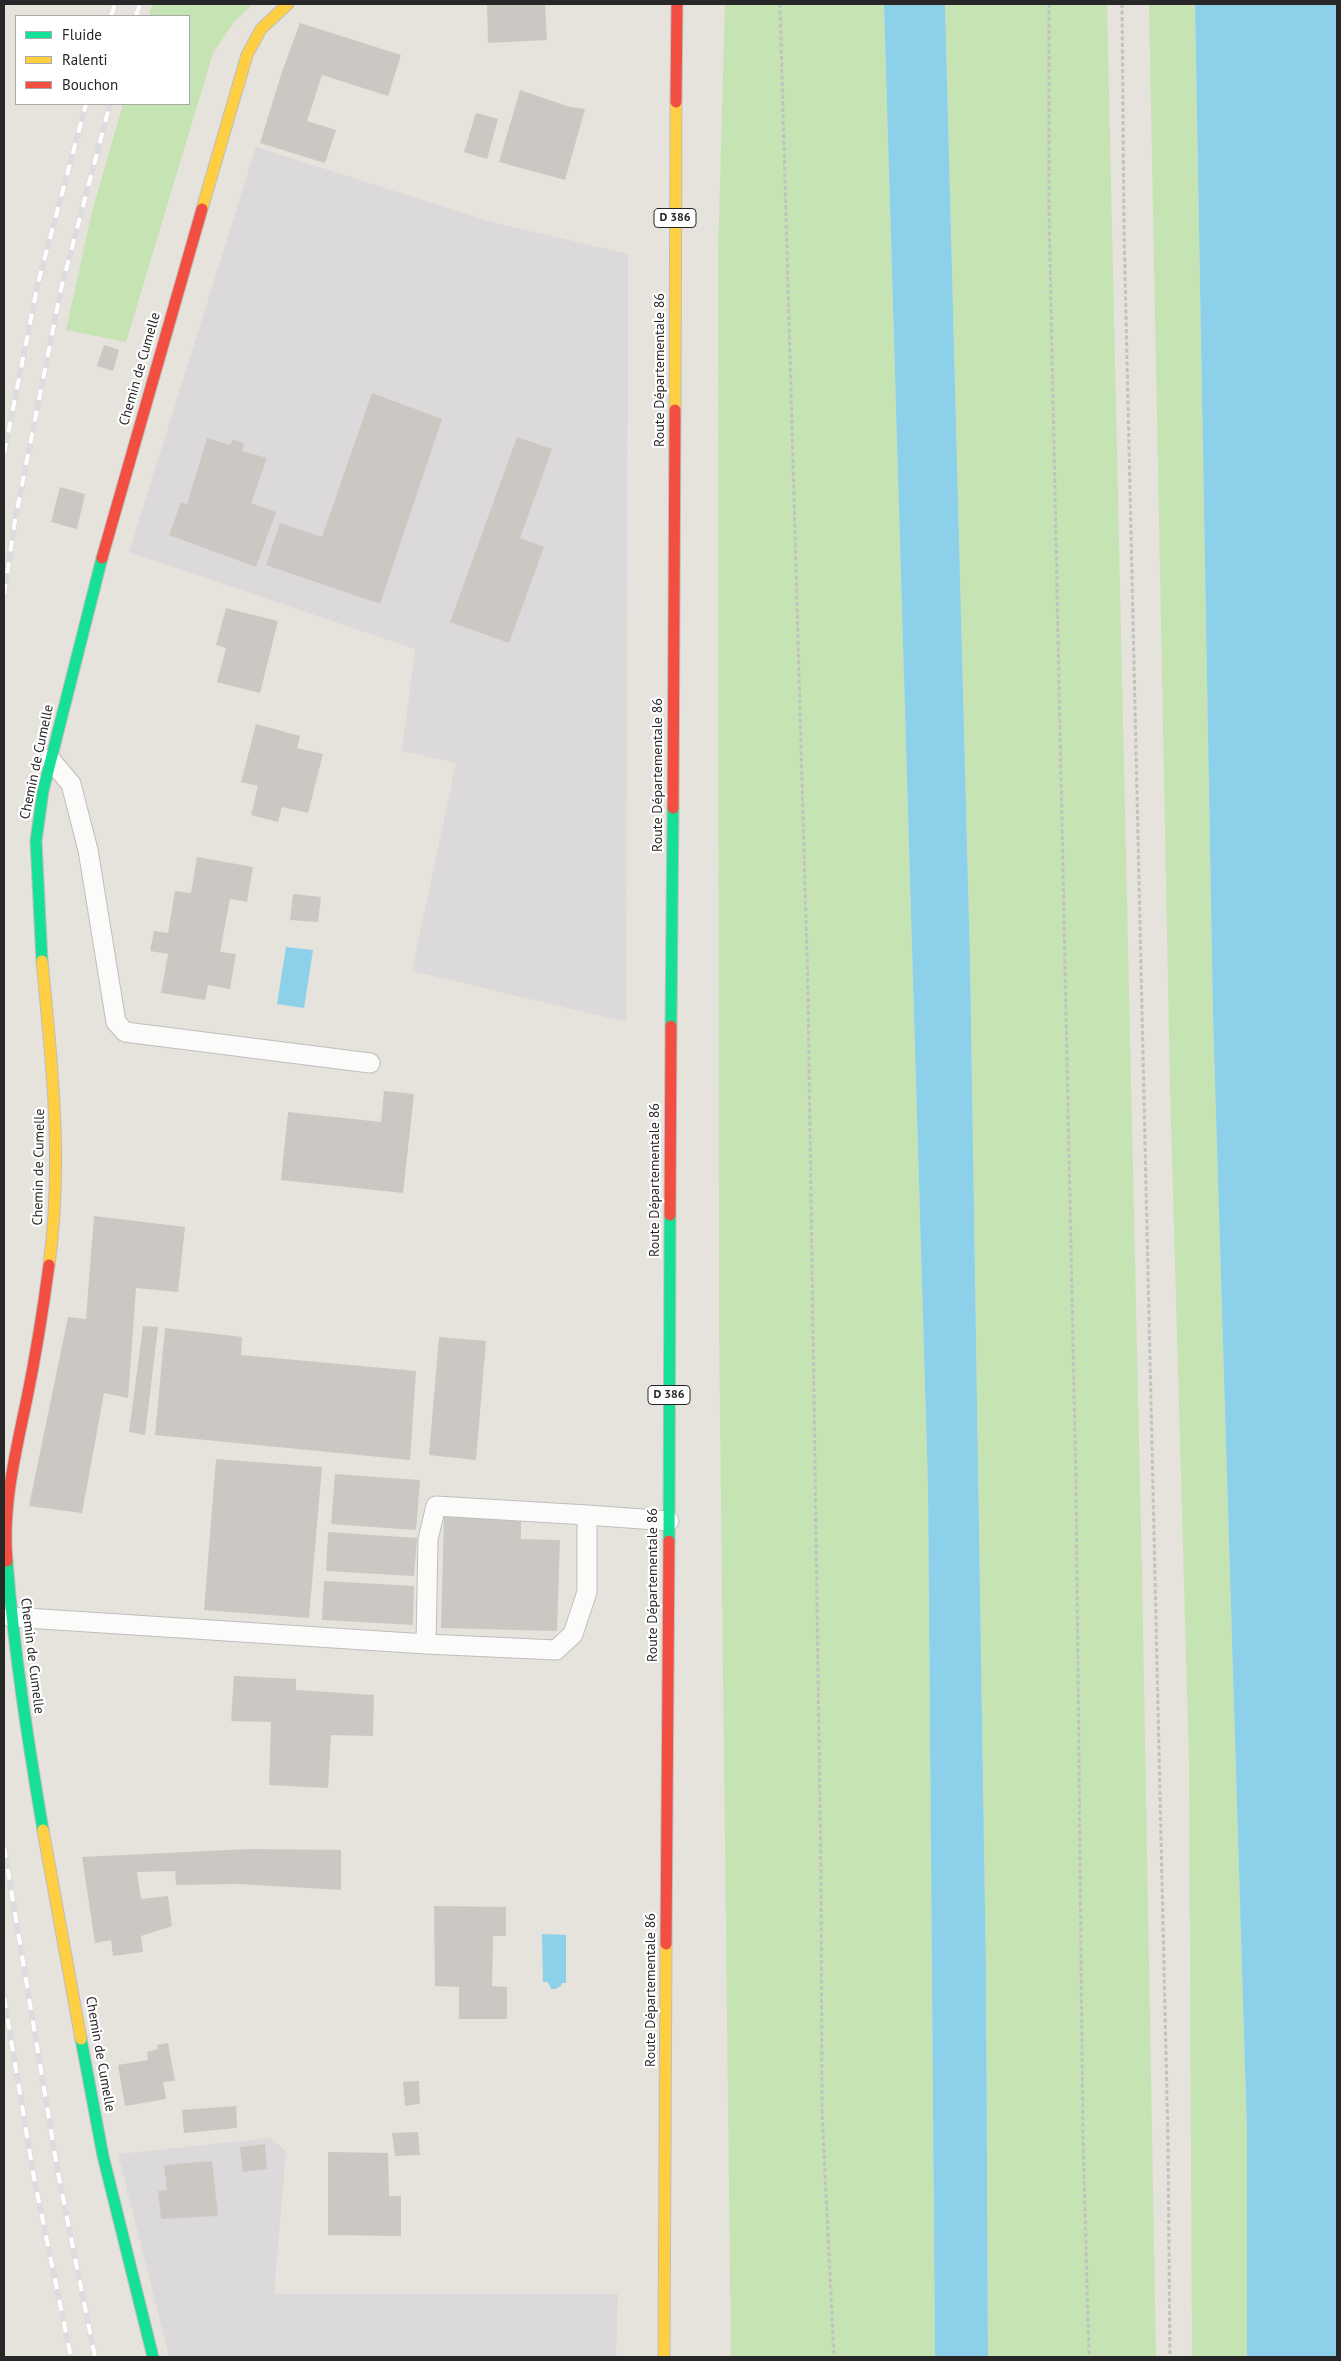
<!DOCTYPE html>
<meta charset="utf-8">
<style>
body{margin:0}
#map{position:relative;width:1341px;height:2361px;overflow:hidden;background:#e6e2dc;font-family:"PT Sans",sans-serif}
canvas{display:block}
.frame{position:absolute;inset:0;border:5px solid #272727;pointer-events:none}
.legend{position:absolute;left:15px;top:15px;width:175px;height:90px;box-sizing:border-box;background:#fff;border:1px solid #a9a9a9;margin:0;padding:6px 9px;list-style:none;font-size:15px;color:#272727}
.legend li{display:flex;align-items:center;gap:10px;height:25px}
.legend b{width:25px;border:1px solid #a9a9a9}
</style>
<div id="map">
<canvas width="1341" height="2361"></canvas>
<div class="frame"></div>
<ul class="legend">
<li><b style="height:6px;background:#16e098"></b>Fluide</li>
<li><b style="height:6px;background:#ffcf43"></b>Ralenti</li>
<li><b style="height:6px;background:#f24e42"></b>Bouchon</li>
</ul>
</div>
<script>
const ctx = document.querySelector('canvas').getContext('2d');
ctx.lineJoin = 'round';
function paint(path, color) { ctx.fillStyle = color; ctx.fill(path, 'evenodd'); }
function strokePath(path, color, width, dash) { ctx.strokeStyle = color; ctx.lineWidth = width; ctx.lineCap = dash ? 'butt' : 'round'; ctx.setLineDash(dash || []); ctx.stroke(path); }
function label(font, color, halo, rows, align = 'center') {
  ctx.font = font + ' "PT Sans",sans-serif'; ctx.lineWidth = 4.5; ctx.setLineDash([]); ctx.textBaseline = 'middle'; ctx.strokeStyle = halo; ctx.fillStyle = color; for (const [text, x, y, turn = 0] of rows) {
    ctx.save(); ctx.translate(x, y); ctx.rotate((+turn || 0) * Math.PI / 180); ctx.textAlign = isNaN(turn) ? turn : align; if (halo) ctx.strokeText(text, 0, 0); ctx.fillText(text, 0, 0); ctx.restore();
  }
}
const industrial = new Path2D(`
 M256 147 492 222 628 254 626 1022 412 971 456 763 402 751 415 649 129 552Z
 M270 2138 286 2151 274 2294H618L616 2357H169L118 2154Z`);
const green = new Path2D(`
 M152 4H253L235 21 213 53 126 342 66 330 92 212 123 104H189V16H149Z
 M725 4H884L928 1487 935 2357H731L719 1327 718 255Z
 M945 4H1107L1142 1574 1156 2357H988L986 1971 970 959Z
 M1149 4H1195L1213 1016 1247 2134V2357H1192L1189 1761 1170 1086Z`);
const water = new Path2D(`
 M884 4H945L970 959 986 1971 988 2357H935L928 1487Z
 M1195 4H1337V2357H1247V2134L1213 1016Z
 M286 947 313 950 304 1008 277 1004Z
 M542 1934 566 1935V1983H562L561 1986 555 1989H551L548 1982H543Z`);
const building = new Path2D(`
 M487 4H545L547 40 488 43Z
 M300 23 401 55 388 96 322 75 307 121 336 130 325 163 260 143 282 72Z
 M520 90 570 107 585 109 565 180 499 162Z
 M476 113 498 119 487 159 464 152Z
 M104 345 119 350 113 371 97 366Z
 M372 393 442 419 380 604 266 565 280 523 322 537Z
 M517 437 552 449 520 538 544 547 509 643 450 622Z
 M207 438 230 445 233 439 244 443 242 451 267 458 251 503 276 512 256 567 169 535 181 502 187 504Z
 M60 487 85 494 77 529 51 522Z
 M226 608 278 621 260 693 217 682 226 648 216 645Z
 M256 724 300 736 297 748 323 754 308 813 282 807 278 822 251 815 258 786 241 782Z
 M197 857 253 867 247 902 230 899 220 952 236 954 230 989 208 985 205 1000 161 993 168 954 150 951 154 931 168 933 175 891 191 893Z
 M293 894 321 897 318 922 290 920Z
 M384 1091 414 1094 403 1193 281 1180 288 1112 381 1122Z
 M94 1216 185 1227 178 1292 136 1288 128 1398 104 1393 82 1513 29 1506 68 1317 86 1319Z
 M143 1326 158 1327 145 1435 129 1432Z
 M165 1328 242 1337 241 1355 416 1371 410 1460 155 1435Z
 M439 1337 486 1341 476 1460 429 1455Z
 M216 1459 322 1467 309 1618 204 1610Z
 M335 1474 420 1480 416 1530 331 1524Z
 M444 1517 521 1520V1539L560 1540 557 1631 441 1628Z
 M328 1532 417 1538 414 1576 326 1571Z
 M324 1581 414 1586 413 1625 322 1620Z
 M234 1676 296 1679V1690L374 1695 373 1736 331 1735 328 1788 269 1785 271 1722 231 1721Z
 M250 1849 341 1850V1890L239 1884 176 1885 175 1871 137 1872 141 1899 168 1896 172 1926 141 1936 143 1952 113 1956 111 1940 95 1943 82 1857Z
 M434 1906 506 1907V1936H493L492 1986 507 1987V2019H459V1987L435 1986Z
 M168 2043 175 2081 163 2082 166 2099 125 2106 118 2065 148 2060 147 2052 158 2049 157 2045Z
 M419 2081 420 2104 405 2106 403 2082Z
 M236 2106 237 2128 184 2133 182 2110Z
 M418 2132 420 2155 395 2156 392 2133Z
 M265 2144 267 2169 243 2172 240 2147Z
 M328 2152 388 2153 389 2196H401V2236L328 2235Z
 M212 2161 218 2216 161 2219 158 2191 167 2190 164 2165Z`);
const path = new Path2D(`
 M780 4 808 993 821 1875 822 2112 834 2357
 M1049 4V211L1076 1485 1083 2139 1089 2357
 M1122 4 1124 229 1168 2142 1170 2357`);
const lane = new Path2D(`
 M50 759 71 784 88 850 116 1022 125 1032 370 1063
 M11 1617 426 1644 556 1650 573 1634 587 1592V1515L669 1521
 M426 1644 428 1539 436 1506 587 1515`);
const fast = new Path2D(`
 M42 961 36 841 43 791 102 558
 M671 1026 673 808
 M669 1541 670 1215
 M7 1561C14 1652 28 1741 43 1830
 M81 2039 103 2156 153 2357`);
const slow = new Path2D(`
 M202 209 247 55 261 29 288 4
 M675 410 676 102
 M42 961C52 1062 63 1164 49 1265
 M43 1830 81 2039
 M664 2357 666 1944`);
const jam = new Path2D(`
 M676 102 677 4
 M102 558 202 209
 M673 808 675 410
 M670 1215 671 1026
 M7 1561C2 1505 16 1452 27 1398 36 1354 43 1310 49 1265
 M666 1944 669 1541`);
const rail = new Path2D(`
 M111 16 115 4
 M136 16 140 4
 M4 454 38 283 86 104
 M4 595 15 520 61 289 110 104
 M4 1847 58 2173 95 2357
 M4 1997 34 2178 71 2357`);
const shields = [
 [675,218,42],
 [669,1395,42]
];
const shieldNames = [
 ["D 386",675,218],
 ["D 386",669,1395]
];
const streetNames = [
 ["Chemin de Cumelle",140,369,-74],
 ["Route Départementale 86",660,370,-90],
 ["Chemin de Cumelle",37,762,-78],
 ["Route Départementale 86",658,775,-90],
 ["Chemin de Cumelle",39,1167,-89],
 ["Route Départementale 86",655,1180,-90],
 ["Route Départementale 86",653,1585,-90],
 ["Chemin de Cumelle",32,1656,83],
 ["Route Départementale 86",651,1990,-90],
 ["Chemin de Cumelle",100,2054,80]
];
paint(industrial, '#dcd9db');
paint(green, '#c6e3b3');
paint(water, '#8dd0ea');
paint(building, '#cbc8c3');
strokePath(lane, '#bfbebe', 21);
strokePath(fast, '#bfbebe', 13);
strokePath(slow, '#bfbebe', 13);
strokePath(jam, '#bfbebe', 13);
strokePath(path, '#c2c2c1', 3, [4, 2.5]);
strokePath(lane, '#fbfbfa', 19);
strokePath(fast, '#16e098', 11);
strokePath(slow, '#ffcf43', 11);
strokePath(jam, '#f24e42', 11);
strokePath(rail, '#dcdbdd', 5.5);
strokePath(rail, '#fff', 4, [11]);
for (const [x, y, w] of shields) { const box = new Path2D(); box.roundRect(x - w / 2, y - 9.5, w, 19, 4); ctx.fillStyle = '#fff'; ctx.fill(box); strokePath(box, '#272727', 1); }
label('bold 12px', '#272727', null, shieldNames);
label('14px', '#272727', '#fff', streetNames);
</script>
